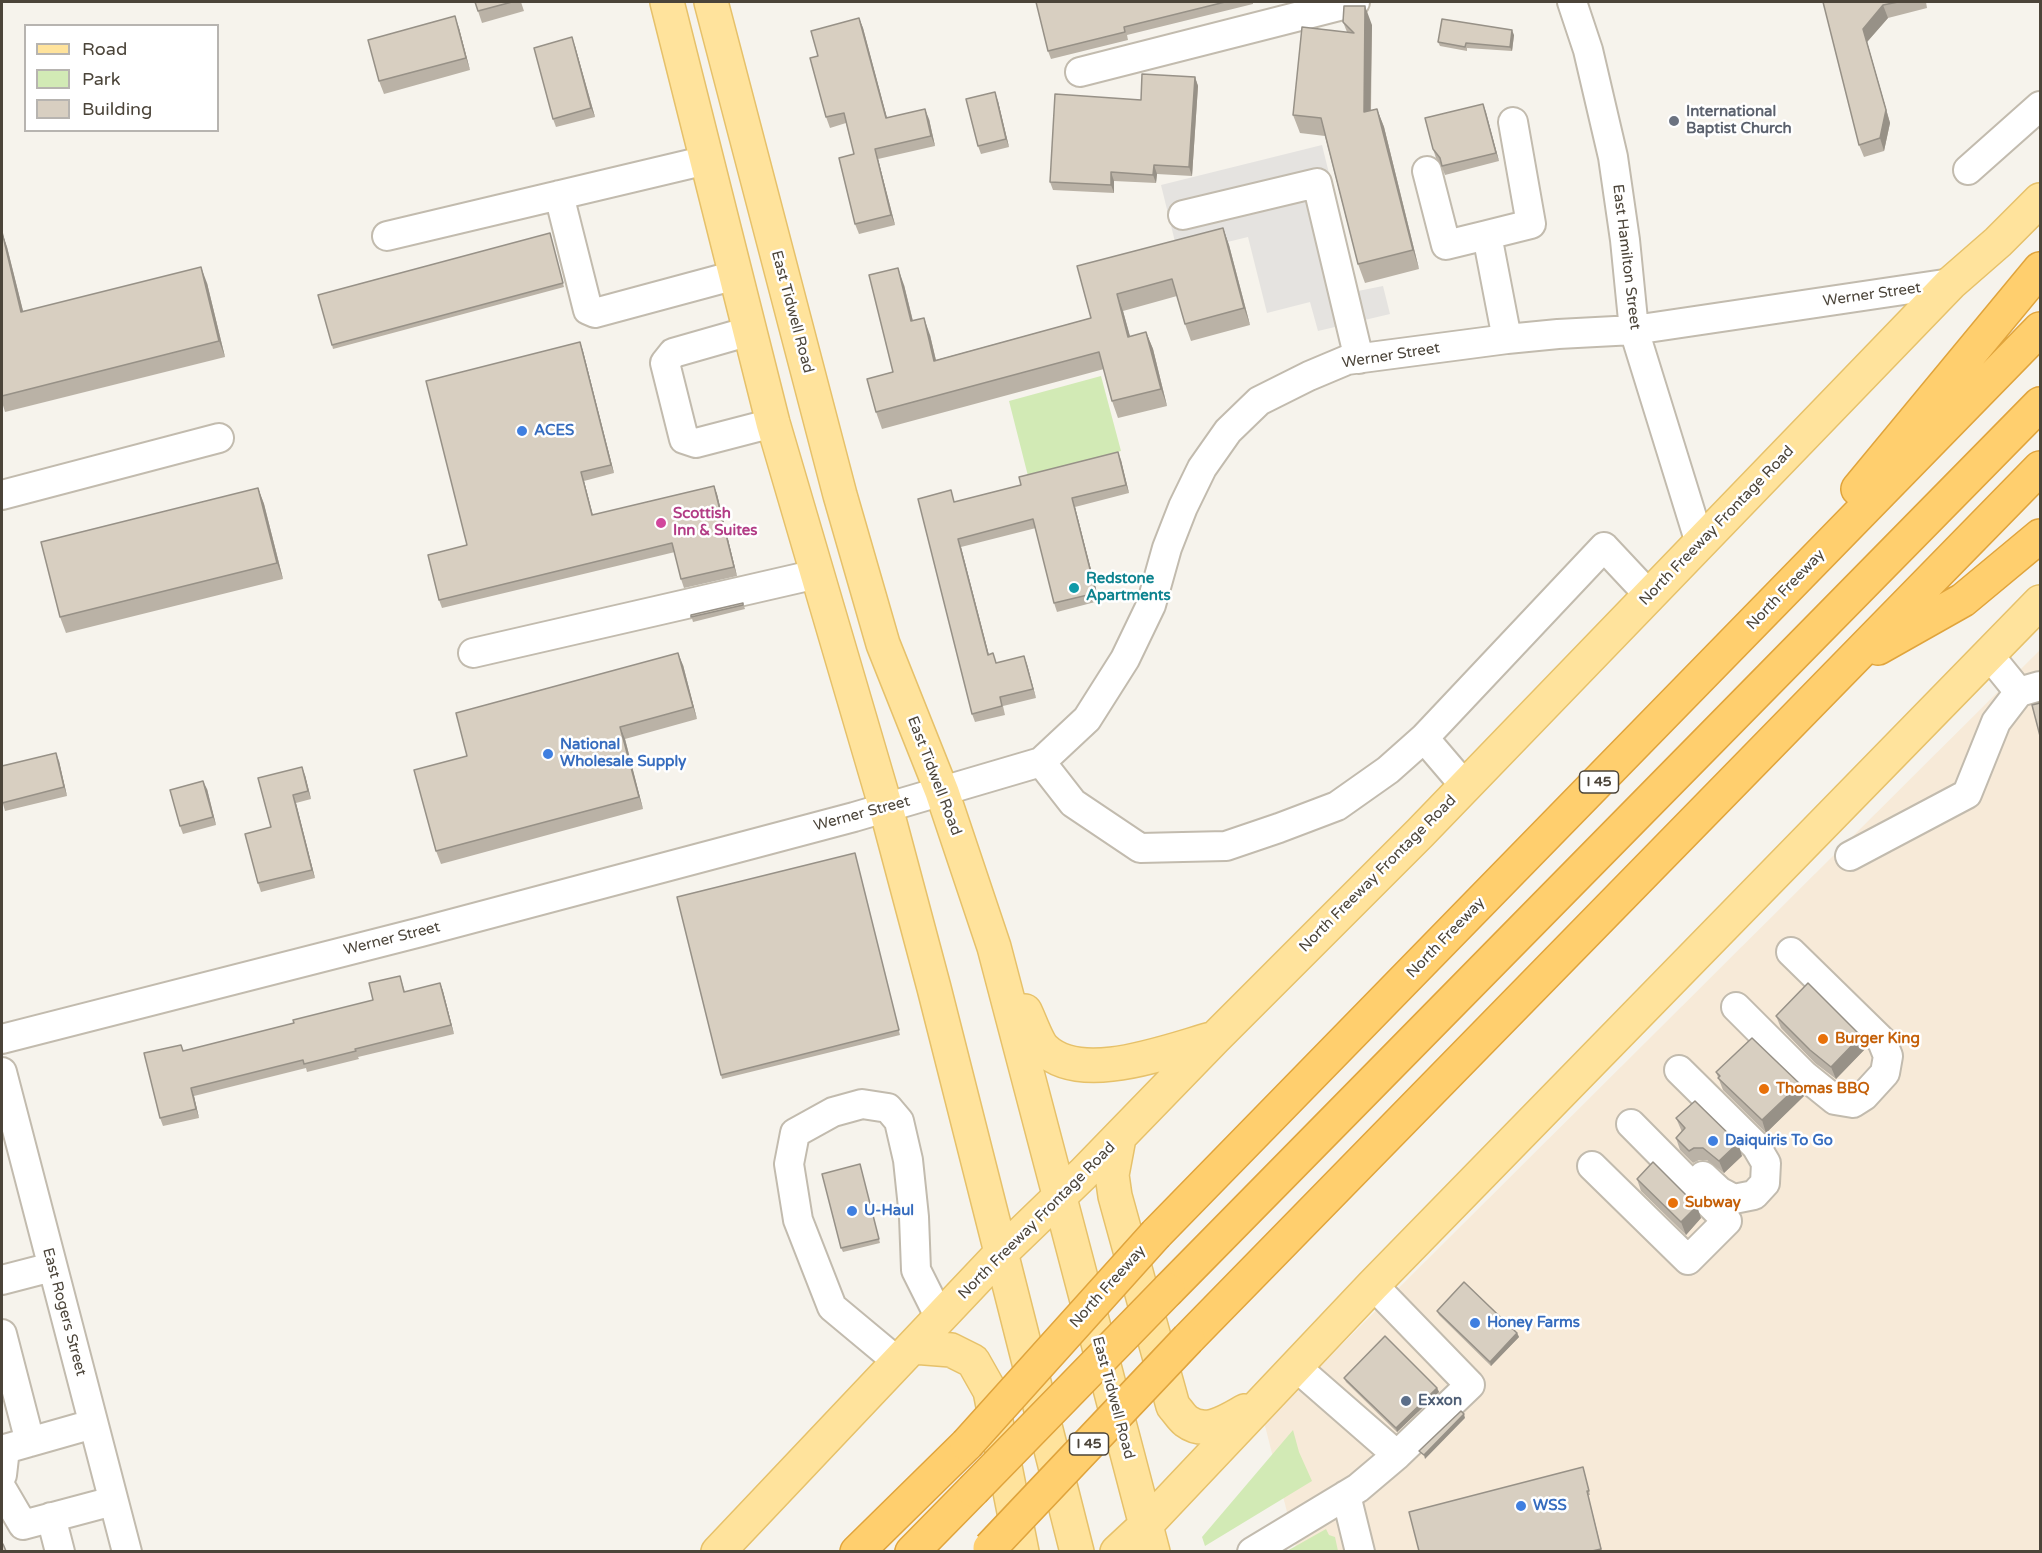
<!DOCTYPE html>
<style>
body{margin:0}
#map{position:relative;width:2042px;height:1553px;overflow:hidden;background:#f6f3ec;font-family:"Varela Round",sans-serif}
canvas{display:block}
.frame{position:absolute;inset:0;border:3px solid #4b4439;pointer-events:none}
.legend{position:absolute;left:24px;top:24px;width:195px;height:108px;box-sizing:border-box;background:#fff;border:2px solid #b7b4b0;margin:0;padding:8px 10px;list-style:none;font-size:18px;color:#4b4439}
.legend li{display:flex;align-items:center;gap:12px;height:30px}
.legend b{width:30px;border:2px solid #b7b4b0}
</style>
<div id="map">
<canvas width="2042" height="1553"></canvas>
<div class="frame"></div>
<ul class="legend">
<li><b style="height:8px;background:#ffe39c"></b>Road</li>
<li><b style="height:16px;background:#d2eab5"></b>Park</li>
<li><b style="height:16px;background:#d8cfc1"></b>Building</li>
</ul>
</div>
<script>
const ctx = document.querySelector('canvas').getContext('2d');
ctx.lineJoin = 'round';
function paint(path, color) { ctx.fillStyle = color; ctx.fill(path, 'evenodd'); }
function strokePath(path, color, width, dash) { ctx.strokeStyle = color; ctx.lineWidth = width; ctx.lineCap = dash ? 'butt' : 'round'; ctx.setLineDash(dash || []); ctx.stroke(path); }
function label(font, color, halo, rows, align = 'center') {
  ctx.font = font + ' "Varela Round",sans-serif'; ctx.lineWidth = 5; ctx.setLineDash([]); ctx.textBaseline = 'middle'; ctx.strokeStyle = halo; ctx.fillStyle = color; for (const [text, x, y, turn = 0] of rows) {
    ctx.save(); ctx.translate(x, y); ctx.rotate((+turn || 0) * Math.PI / 180); ctx.textAlign = isNaN(turn) ? turn : align; if (halo) ctx.strokeText(text, 0, 0); ctx.fillText(text, 0, 0); ctx.restore();
  }
}
const commercial = new Path2D(`
 M2040 650V1551H1297L1264 1422Z`);
const green = new Path2D(`
 M1101 376 1121 451 1028 476 1009 401Z
 M1293 1430 1299 1452 1312 1481 1205 1546 1202 1537Z
 M1326 1529 1329 1535 1335 1537 1338 1551H1287Z`);
const parking = new Path2D(`
 M1322 145 1358 291 1383 286 1390 314 1318 331 1310 302 1267 313 1248 237 1178 254 1161 185Z`);
const minor = new Path2D(`
 M1572 2 1588 50 1613 157 1625 240 1634 330 1700 543
 M1080 72 1355 2
 M1968 170 2040 106
 M1427 171 1446 245 1487 235
 M559 195 588 310 595 313 736 275
 M1183 215 1317 183 1359 359
 M387 236 707 160
 M750 331 673 353 665 363 684 439 696 443 773 423
 M1507 339 1487 235 1531 224 1513 122
 M2 495 219 438
 M473 653 817 574
 M1989 655 2019 692
 M1424 738 1465 786
 M1041 762 1073 803 1140 848 1226 846 1279 828 1337 806 1388 770 1424 738 1604 547 1649 595
 M1850 856 1967 794 1996 722 2019 692 2040 686
 M1736 1007 1804 1075 1835 1100 1853 1103 1864 1096 1885 1073 1888 1056 1882 1041 1791 952
 M2 1039 421 932 854 817 1041 762 1087 719 1125 659 1151 605 1167 548 1183 507 1202 468 1228 431 1259 401 1309 376 1347 360 1507 339 1558 334 1634 330 1951 283
 M1679 1070 1756 1146 1766 1163 1765 1183 1754 1195 1734 1199 1719 1191 1703 1176
 M2 1072 127 1552
 M1592 1166 1688 1260 1727 1221 1631 1124
 M2 1280 52 1267
 M2 1334 30 1442
 M898 1362 832 1307 798 1220 789 1164 795 1133 833 1112 862 1104 888 1108 899 1121 908 1160 914 1217 916 1270 940 1318
 M1295 1366 1397 1455
 M2 1475 5 1449 93 1424
 M2 1489 23 1525 113 1501
 M1346 1495 1360 1552
 M51 1517 60 1552
 M1252 1552 1358 1488 1397 1455 1470 1385 1373 1285`);
const major = new Path2D(`
 M667 2 773 423 886 808 934 988 1077 1552
 M711 2 840 495 883 644 942 792 994 947 1153 1552
 M1025 1011C1030 1021 1037 1042 1044 1049 1082 1086 1170 1050 1215 1038
 M1119 1138 1112 1175 1115 1196 1173 1406C1177 1410 1181 1417 1186 1421 1206 1436 1227 1421 1245 1411
 M913 1347 951 1350 973 1361 990 1391 1022 1552
 M718 1552 1001 1253 1083 1174 1215 1038 1420 833 1951 283 1998 242 2040 200
 M1117 1552 1146 1525 1373 1285 2040 602`);
const highway = new Path2D(`
 M1858 489 2040 269
 M1878 648 1963 600 2040 536
 M1156 1234 2040 329
 M1168 1290 2040 404
 M1188 1339 2040 468
 M857 1552 967 1444
 M912 1552 973 1490`);
const highwayBridge = new Path2D(`
 M967 1444 1156 1234
 M973 1490 1168 1290
 M990 1548 1188 1339`);
const wall = new Path2D(`
 M475 2H521L524 11 482 23Z
 M1036 2H1253V4L1127 35 1128 40 1051 59 1048 51Z
 M1823 2H1926L1927 8 1888 18 1867 42 1890 123 1884 151 1864 157 1859 145Z
 M859 18 863 28 887 118 929 119 935 146 878 159 895 225 859 234 855 224 854 154 846 123 830 128 826 117 818 56Z
 M1343 22 1372 25 1371 111 1377 109 1384 127 1419 269 1365 283 1358 264 1325 136 1300 133 1293 115 1347 32Z
 M459 28 470 70 384 94 379 81Z
 M1514 35 1512 51 1467 48V51L1440 46 1438 42Z
 M575 46 595 117 556 127 553 119Z
 M1195 77 1198 86 1192 176 1157 174 1156 183 1114 181V193L1053 190 1050 182 1141 100Z
 M998 101 1009 147 981 154 978 146Z
 M1483 104 1499 161 1445 175 1441 165 1436 158 1433 149Z
 M1223 228 1229 245 1250 325 1191 341 1185 324 1177 296 1123 311 1130 337 1146 332 1153 349 1167 406 1118 418 1112 401 1104 369 882 429 876 412 893 372 904 285 913 321 930 335 936 360 1091 318 1077 266Z
 M2 232 7 247 23 311 207 283 225 357 5 412 2 402Z
 M550 233 564 287 333 349 332 345Z
 M580 342 583 351 614 473 584 481 593 515 714 486 717 494 737 576 684 588 681 579 675 552 442 608 439 600 467 545Z
 M1121 460 1129 493 1075 507 1099 601 1057 612 1054 603 1036 528 961 547 989 655 997 663 1024 656 1036 698 1003 706 1005 715 975 722 972 714 955 502Z
 M258 488 264 504 283 579 66 633 60 617Z
 M743 603 745 609 693 622 691 615Z
 M683 665 697 719 625 739 643 809 441 864 436 851 467 756Z
 M59 761 67 796 5 811 2 800Z
 M305 775 311 799 296 803 315 878 261 892 258 883 271 827Z
 M207 789 216 825 183 834 180 826Z
 M856 857 900 1035 722 1079 721 1075Z
 M400 976 405 992 440 983 443 991 454 1034 358 1057 359 1059 307 1072 306 1068 194 1096 199 1118 163 1126 160 1118 184 1051 294 1023 373 1000Z
 M1776 1016 1866 1048 1836 1079 1815 1063 1781 1028Z
 M1716 1072 1800 1084 1804 1096 1766 1133 1723 1090Z
 M1676 1118 1742 1156 1724 1173 1707 1160H1699L1693 1163 1680 1150 1676 1138 1682 1132Z
 M860 1164 880 1243 843 1252 841 1248Z
 M1637 1179 1701 1218 1686 1235 1641 1191Z
 M1437 1311 1517 1333 1519 1337 1491 1366 1439 1315Z
 M1344 1378 1437 1388 1439 1392 1397 1432 1346 1382Z
 M1583 1467 1590 1495H1588L1602 1551H1419Z`);
const shadedWall = new Path2D(`
 M1883 5 1888 18 1867 42 1890 123 1884 151 1880 138 1863 29Z
 M1365 6 1372 25 1370 131 1364 112Z
 M455 16 459 28 470 70 466 58Z
 M859 18 863 28 890 129 886 118Z
 M1512 30 1514 35 1512 51 1510 47Z
 M572 37 575 46 595 117 591 108Z
 M1195 77 1198 86 1192 176 1189 167Z
 M995 92 998 101 1009 147 1006 139Z
 M1483 104 1486 112 1499 161 1496 153Z
 M925 109 929 119 935 146 931 136Z
 M1377 109 1384 127 1419 269 1413 250Z
 M875 149 878 159 895 225 891 215Z
 M1154 165 1157 174 1156 183 1153 175Z
 M1111 172 1114 181V193L1111 185Z
 M1223 228 1229 245 1250 325 1244 308Z
 M2 232 7 247 27 327 21 312Z
 M201 267 207 283 225 357 219 341Z
 M898 268 904 285 917 338 911 321Z
 M1117 294 1123 311 1135 354 1128 337Z
 M924 318 930 335 940 378 934 361Z
 M1146 332 1153 349 1167 406 1161 389Z
 M580 342 583 351 614 473 611 465Z
 M1118 452 1121 460 1129 493 1126 485Z
 M581 472 584 481 595 524 592 515Z
 M714 486 717 494 737 576 734 567Z
 M258 488 264 504 283 579 277 563Z
 M1072 498 1075 507 1099 601 1096 593Z
 M958 539 961 547 991 663 988 655Z
 M678 653 683 665 697 719 693 707Z
 M1024 656 1027 664 1036 698 1033 689Z
 M620 727 625 739 643 809 639 797Z
 M56 753 59 761 67 796 64 787Z
 M302 767 305 775 311 799 308 791Z
 M203 781 207 789 216 825 213 817Z
 M293 795 296 803 315 878 312 870Z
 M440 983 443 991 454 1034 451 1025Z
 M1861 1036 1866 1048 1836 1079 1831 1067Z
 M1800 1084 1804 1096 1766 1133 1762 1120Z
 M191 1088 194 1096 199 1118 196 1109Z
 M1738 1143 1742 1156 1724 1173 1719 1161Z
 M1697 1206 1701 1218 1686 1235 1681 1222Z
 M1517 1333 1519 1337 1491 1366 1490 1362Z
 M1437 1388 1439 1392 1397 1432 1396 1428Z
 M1464 1414 1465 1418 1425 1459 1424 1455Z`);
const building = new Path2D(`
 M475 2H512L478 11Z
 M1036 2H1225L1124 27 1125 32 1048 51Z
 M1823 2H1898L1883 5 1863 29 1886 110 1880 138 1859 145Z
 M1344 6H1365L1364 112 1377 109 1413 250 1358 264 1321 118 1293 115 1302 27 1354 33 1343 22Z
 M455 16 466 58 379 81 368 40Z
 M859 18 886 118 925 109 931 136 875 149 891 215 855 224 839 158 854 154 844 113 826 117 810 58 818 56 811 31Z
 M1442 19 1512 30 1510 47 1466 43 1465 47 1438 42Z
 M572 37 591 108 553 119 534 48Z
 M1142 74 1195 77 1189 167 1154 165 1153 175 1111 172V185L1050 182 1055 94 1141 100Z
 M995 92 1006 139 978 146 966 99Z
 M1483 104 1496 153 1442 166 1440 158 1433 149 1425 118Z
 M1223 228 1244 308 1185 324 1172 279 1117 294 1128 337 1146 332 1161 389 1112 401 1099 352 876 412 867 379 893 372 869 275 898 268 911 321 924 318 934 361 1091 318 1077 266Z
 M2 232 21 312 201 267 219 341 2 396Z
 M550 233 563 283 332 345 318 295Z
 M580 342 611 465 581 472 592 515 714 486 734 567 681 579 672 543 439 600 428 555 467 545 426 381Z
 M1118 452 1126 485 1072 498 1096 593 1054 603 1033 519 958 539 988 655 993 653 996 663 1024 656 1033 689 1000 697 1002 706 972 714 918 499 951 490 954 502 1021 485 1019 477Z
 M258 488 277 563 60 617 41 542Z
 M743 603V605L691 617V615Z
 M678 653 693 707 620 727 639 797 436 851 414 770 467 756 456 713Z
 M2040 703V736L2032 705Z
 M56 753 64 787 2 803V766Z
 M302 767 308 791 293 795 312 870 258 883 245 834 271 827 258 778Z
 M203 781 213 817 180 826 170 790Z
 M855 853 899 1030 721 1075 677 897Z
 M400 976 404 992 440 983 451 1025 355 1049 356 1051 304 1064 303 1060 191 1088 196 1109 160 1118 144 1053 181 1045 183 1051 294 1023 293 1020 373 1000 369 983Z
 M1808 983 1861 1036 1831 1067 1810 1050 1776 1016Z
 M1752 1038 1800 1084 1762 1120 1718 1078 1720 1076 1716 1072Z
 M1695 1101 1738 1143 1719 1161 1703 1148H1694L1689 1151 1676 1138 1685 1128 1676 1118Z
 M1653 1162 1697 1206 1681 1222 1637 1179Z
 M860 1164 879 1239 841 1248 822 1174Z
 M1464 1282 1517 1333 1490 1362 1437 1311Z
 M1385 1336 1437 1388 1396 1428 1344 1378Z
 M1461 1411 1464 1414 1424 1455 1419 1451Z
 M1583 1467 1589 1491H1587L1601 1549 1592 1551H1419L1409 1512Z
 M3 1544 6 1551H2V1545Z`);
const markers = [
 [1674,121,6,"#6b7280"],
 [522,431,6,"#3f7fe0"],
 [661,523,6,"#d1479c"],
 [1074,588,6,"#0f9aa8"],
 [548,754,6,"#3f7fe0"],
 [1823,1039,6,"#e8710a"],
 [1764,1089,6,"#e8710a"],
 [1713,1141,6,"#3f7fe0"],
 [1673,1203,6,"#e8710a"],
 [852,1211,6,"#3f7fe0"],
 [1475,1323,6,"#3f7fe0"],
 [1406,1401,6,"#5c6f8a"],
 [1521,1506,6,"#3f7fe0"]
];
const shields = [
 [1599,782,39],
 [1089,1444,39]
];
const shieldNames = [
 ["I 45",1599,782],
 ["I 45",1089,1444]
];
const worshipNames = [
 ["International",1686,112],
 ["Baptist Church",1686,129]
];
const streetNames = [
 ["East Hamilton Street",1626,257,83],
 ["Werner Street",1872,295,-8],
 ["East Tidwell Road",792,312,75],
 ["Werner Street",1391,356,-9],
 ["North Freeway Frontage Road",1717,526,-46],
 ["North Freeway",1786,590,-46],
 ["East Tidwell Road",934,776,69],
 ["Werner Street",862,814,-15],
 ["North Freeway Frontage Road",1378,874,-45],
 ["North Freeway",1446,938,-46],
 ["Werner Street",392,939,-14],
 ["North Freeway Frontage Road",1037,1221,-45],
 ["North Freeway",1108,1287,-48],
 ["East Rogers Street",64,1312,75],
 ["East Tidwell Road",1113,1398,75]
];
const shopNames = [
 ["ACES",534,431],
 ["National",560,745],
 ["Wholesale Supply",560,762],
 ["Daiquiris To Go",1725,1141],
 ["U-Haul",864,1211],
 ["Honey Farms",1487,1323],
 ["WSS",1533,1506]
];
const hotelNames = [
 ["Scottish",673,514],
 ["Inn & Suites",673,531]
];
const cultureNames = [
 ["Redstone",1086,579],
 ["Apartments",1086,596]
];
const foodNames = [
 ["Burger King",1835,1039],
 ["Thomas BBQ",1776,1089],
 ["Subway",1685,1203]
];
const serviceNames = [
 ["Exxon",1418,1401]
];
paint(commercial, '#f7ead8');
paint(green, '#d2eab5');
paint(parking, '#e5e3e0');
strokePath(minor, '#c2bbae', 32);
strokePath(major, '#e6c16a', 36);
strokePath(highway, '#e0a43c', 36);
strokePath(minor, '#fff', 28);
strokePath(major, '#ffe39c', 33);
strokePath(highway, '#ffcf6e', 33);
strokePath(highwayBridge, '#e0a43c', 36, []);
strokePath(highwayBridge, '#ffcf6e', 33);
paint(wall, '#bab2a6');
paint(shadedWall, '#979187');
paint(building, '#d8cfc1');
strokePath(building, '#979187', 1.5);
for (const [x, y, r, color] of markers) { const dot = new Path2D(); dot.arc(x, y, r, 0, 2 * Math.PI); ctx.fillStyle = color; ctx.fill(dot); strokePath(dot, '#fff', 2); }
for (const [x, y, w] of shields) { const box = new Path2D(); box.roundRect(x - w / 2, y - 11, w, 22, 4.5); ctx.fillStyle = '#fff'; ctx.fill(box); strokePath(box, '#4b4439', 1.5); }
label('bold 14px', '#4b4439', null, shieldNames);
label('bold 15px', '#5b616d', '#fff', worshipNames, 'left');
label('15px', '#4b4439', '#fff', streetNames);
label('bold 15px', '#366cbe', '#fff', shopNames, 'left');
label('bold 15px', '#b23c85', '#fff', hotelNames, 'left');
label('bold 15px', '#0d838f', '#fff', cultureNames, 'left');
label('bold 15px', '#c56008', '#fff', foodNames, 'left');
label('bold 15px', '#4e5e75', '#fff', serviceNames, 'left');
</script>
